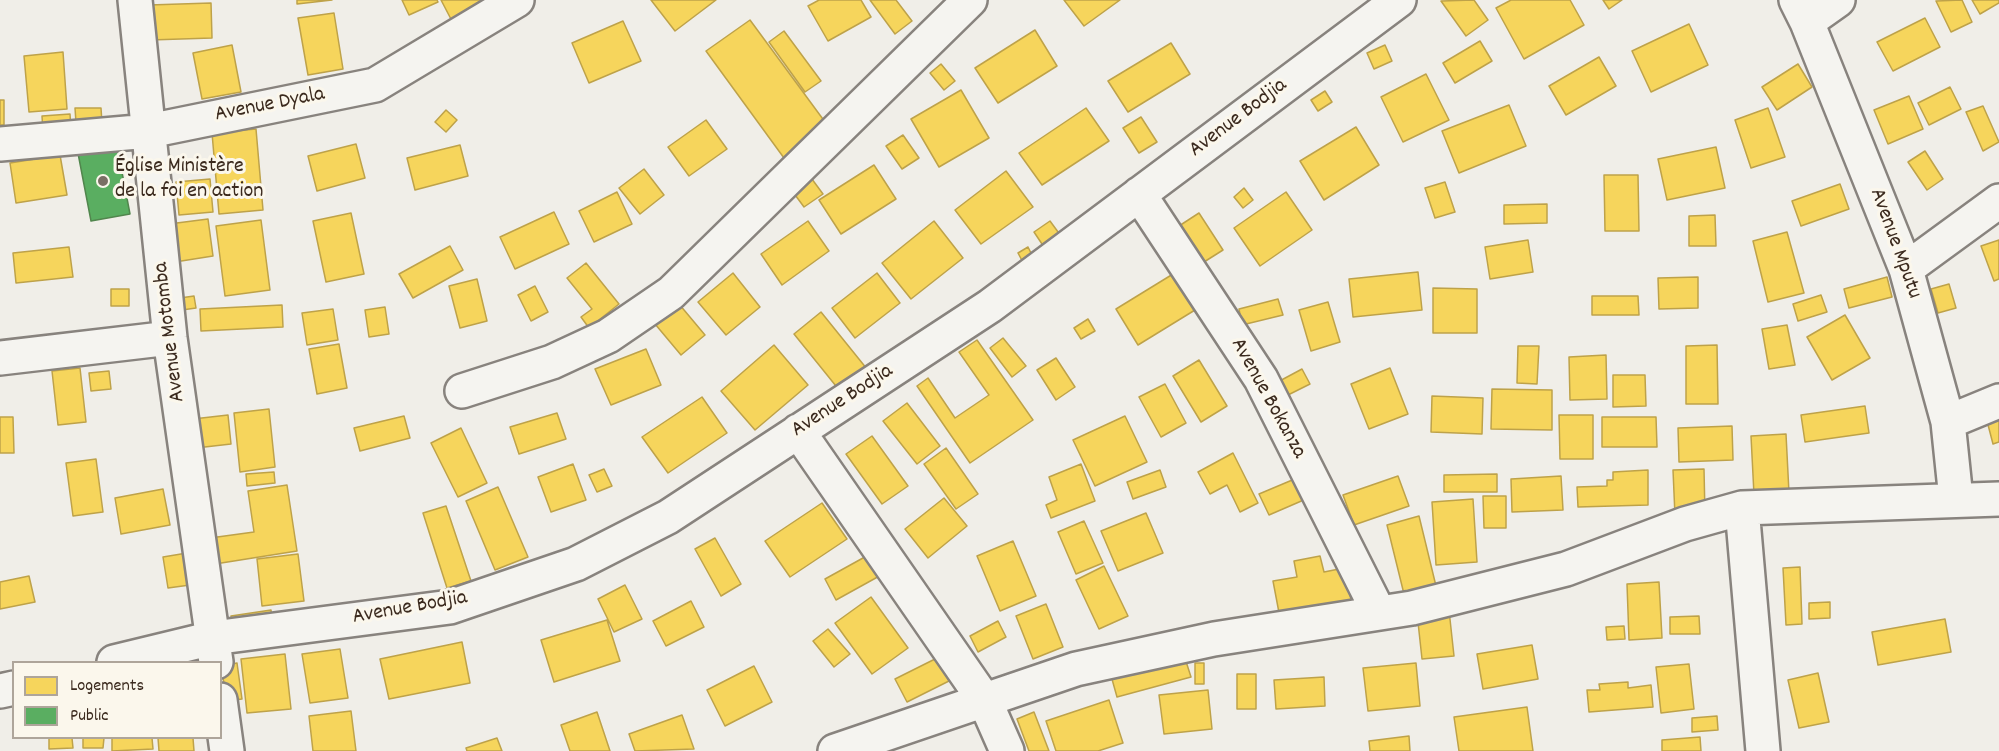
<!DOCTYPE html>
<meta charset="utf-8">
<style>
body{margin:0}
#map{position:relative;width:1999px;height:751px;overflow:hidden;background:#f0eee8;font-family:Dekko,sans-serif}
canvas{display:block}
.legend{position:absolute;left:12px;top:661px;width:210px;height:78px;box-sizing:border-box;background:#fbf7ec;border:2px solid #aea59a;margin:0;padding:8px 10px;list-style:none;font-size:18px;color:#3b2a1e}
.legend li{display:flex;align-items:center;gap:12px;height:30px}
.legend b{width:30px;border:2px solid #aea59a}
</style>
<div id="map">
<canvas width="1999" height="751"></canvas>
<ul class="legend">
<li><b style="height:16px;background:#f6d55c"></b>Logements</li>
<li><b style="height:16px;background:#5aae61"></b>Public</li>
</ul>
</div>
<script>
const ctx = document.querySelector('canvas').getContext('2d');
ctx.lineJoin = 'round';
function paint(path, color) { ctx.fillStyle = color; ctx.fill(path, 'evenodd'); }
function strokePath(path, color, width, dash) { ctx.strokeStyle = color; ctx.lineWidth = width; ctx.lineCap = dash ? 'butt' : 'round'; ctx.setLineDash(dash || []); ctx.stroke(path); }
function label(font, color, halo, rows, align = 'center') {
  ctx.font = font + ' Dekko,sans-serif'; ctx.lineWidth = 6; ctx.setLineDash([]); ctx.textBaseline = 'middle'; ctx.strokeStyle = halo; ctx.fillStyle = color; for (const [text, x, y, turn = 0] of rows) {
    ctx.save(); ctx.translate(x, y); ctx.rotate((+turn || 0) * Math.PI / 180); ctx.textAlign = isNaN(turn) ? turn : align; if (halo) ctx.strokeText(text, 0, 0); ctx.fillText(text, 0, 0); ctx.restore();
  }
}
const homes = new Path2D(`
 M297 0H332L297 4Z
 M402 0H437L438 2 409 15Z
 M441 0H486L453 23Z
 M651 0H716L675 31Z
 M819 0H861L871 17 828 41 808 6Z
 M870 0H896L912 21 895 34Z
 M1064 0H1120L1084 26Z
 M1474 0 1488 20 1466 36 1441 1Z
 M1511 0H1570L1584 25 1524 59 1496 8Z
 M1603 0H1622L1609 9Z
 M1962 0 1972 22 1951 32 1936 1Z
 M1972 0H1999V3L1980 14Z
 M211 3 212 38 150 40 149 5Z
 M334 13 343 69 308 75 298 18Z
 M1925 18 1940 47 1893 71 1877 42Z
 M750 20 828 126 784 158 706 51Z
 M623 21 641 61 589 83 572 43Z
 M1689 24 1708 65 1651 92 1632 51Z
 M1035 30 1057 66 998 103 975 68Z
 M784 31 821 81 805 92 769 42Z
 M1480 41 1492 61 1455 83 1443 63Z
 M1171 43 1190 74 1128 112 1108 81Z
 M232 45 241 92 202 99 193 53Z
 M1385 45 1392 61 1374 69 1367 53Z
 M63 52 67 109 29 112 24 56Z
 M1599 57 1616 86 1566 115 1549 86Z
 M941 64 955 81 944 90 930 73Z
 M1798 64 1812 87 1777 110 1762 87Z
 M1426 74 1449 120 1403 142 1381 97Z
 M1950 87 1961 109 1929 125 1918 103Z
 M961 90 989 138 939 167 911 119Z
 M1325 91 1332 102 1318 111 1311 100Z
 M1909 96 1923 129 1888 144 1874 110Z
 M0 100H4V125H0Z
 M1509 105 1526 146 1459 173 1442 131Z
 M1983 106 1999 142 1983 151 1966 112Z
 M75 108H101L102 123H76Z
 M1086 108 1109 141 1042 185 1019 153Z
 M1768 108 1785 157 1751 168 1735 120Z
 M446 110 457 120 446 132 435 122Z
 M70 114 71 130 43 132 42 116Z
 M1141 117 1157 142 1139 153 1123 128Z
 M706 120 727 149 689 176 668 147Z
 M1356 127 1379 165 1324 200 1300 161Z
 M256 129 263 210 219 214 212 133Z
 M903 135 919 158 902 169 886 146Z
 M356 144 365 178 317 191 308 156Z
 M460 145 468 176 415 190 407 158Z
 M1716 147 1725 188 1667 200 1658 159Z
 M1925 151 1943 179 1927 190 1908 162Z
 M60 155 67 195 16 203 10 163Z
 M874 165 896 199 841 234 819 200Z
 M644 169 664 195 640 214 619 188Z
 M806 171 823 194 804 207 787 184Z
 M1006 171 1033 207 981 244 955 210Z
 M1604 175H1638L1639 231H1605Z
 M210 179 213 212 179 215 176 182Z
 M1445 182 1455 212 1435 218 1425 188Z
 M1840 184 1849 209 1801 226 1792 201Z
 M1244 188 1253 200 1243 208 1234 197Z
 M617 192 632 224 594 242 579 211Z
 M1286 192 1312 230 1260 266 1234 228Z
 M1547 204V223L1504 224V205Z
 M554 212 569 244 515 269 500 237Z
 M351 213 364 274 326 282 313 221Z
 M1199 213 1223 250 1204 262 1179 226Z
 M1715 215 1716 246H1689V216Z
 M208 219 213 256 175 262 169 224Z
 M261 220 270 290 225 296 216 226Z
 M808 221 829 251 782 285 761 254Z
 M934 221 963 258 911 299 882 263Z
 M1050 221 1061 236 1044 247 1034 232Z
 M1787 232 1804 293 1768 302 1753 241Z
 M1528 240 1533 272 1490 279 1485 247Z
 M1999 240V279L1994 281 1981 246Z
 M450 246 463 270 413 298 399 274Z
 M69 247 73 277 16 283 13 253Z
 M1028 247 1036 263 1026 268 1018 253Z
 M586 263 619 304 589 328 581 317 592 309 567 278Z
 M1418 272 1422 310 1353 317 1349 279Z
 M733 273 760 307 726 335 698 302Z
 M877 273 900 303 855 338 832 308Z
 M1173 274 1195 310 1138 345 1116 309Z
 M1698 277V308L1659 309 1658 278Z
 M1887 277 1892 297 1849 308 1844 289Z
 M477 279 487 321 460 328 449 286Z
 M1949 284 1956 308 1938 313 1931 289Z
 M535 286 548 312 531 321 518 295Z
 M1433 288 1477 289V333H1433Z
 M111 289H129V306H111Z
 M1821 295 1827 312 1798 321 1793 304Z
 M194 296 196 308 182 310 180 298Z
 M1592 296H1638L1639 315H1592Z
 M674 298 705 335 681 355 650 318Z
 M1278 299 1283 315 1242 325 1239 309Z
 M1328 302 1340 342 1311 351 1299 310Z
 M282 305 283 327 201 331 200 309Z
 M385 307 389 334 369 337 365 310Z
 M333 309 338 340 307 345 302 313Z
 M821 312 867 369 840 391 794 334Z
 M1845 315 1870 358 1832 380 1807 337Z
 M1088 319 1095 331 1081 339 1074 328Z
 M1787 325 1795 365 1769 369 1762 329Z
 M1003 338 1026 366 1012 377 990 348Z
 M977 340 1033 420 970 463 917 386 928 378 955 418 989 395 959 352Z
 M339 344 347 388 317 394 309 349Z
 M774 345 808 385 755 430 721 391Z
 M1717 345 1718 404H1686V346Z
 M1518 346H1539L1537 384 1517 383Z
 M646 349 661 385 611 405 595 369Z
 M1606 355 1607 399 1570 400 1569 357Z
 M1056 358 1075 387 1056 400 1037 370Z
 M1199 360 1227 406 1201 422 1173 376Z
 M80 368 86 422 58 425 52 371Z
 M1390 368 1408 414 1369 429 1351 384Z
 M1302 369 1310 384 1282 398 1274 384Z
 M109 371 111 389 91 391 89 373Z
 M1613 375H1645L1646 406 1613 407Z
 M1165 384 1186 423 1161 437 1139 397Z
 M1492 389 1552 390V430L1491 429Z
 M1432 396 1483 398 1482 434 1431 432Z
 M702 397 727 433 668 473 642 437Z
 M907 403 940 446 917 464 883 421Z
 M1865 406 1869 433 1805 442 1801 415Z
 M269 409 275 467 240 472 234 413Z
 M557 413 566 439 519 454 510 427Z
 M228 415 231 444 196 448 193 419Z
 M1559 415H1593V459H1560Z
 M404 416 410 438 360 451 354 428Z
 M1125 416 1147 462 1095 486 1073 440Z
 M0 417H13L14 453H0Z
 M1602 417H1656L1657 447H1602Z
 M1999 418V442L1993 444 1987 421Z
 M1732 426 1733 460 1679 462 1678 428Z
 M461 428 487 483 458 497 431 443Z
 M1786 434 1789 493 1754 495 1751 436Z
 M872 436 908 486 882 504 846 454Z
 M946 448 978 494 956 509 924 464Z
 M1233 453 1258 503 1240 512 1227 485 1210 494 1198 472Z
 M96 459 103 512 73 516 66 463Z
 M573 464 586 500 551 512 538 477Z
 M1081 464 1095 501 1051 518 1046 505 1057 500 1049 477Z
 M604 469 612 486 597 492 589 475Z
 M1704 469 1705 515 1675 516 1673 470Z
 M1160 470 1166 487 1133 499 1127 482Z
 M1648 470V505L1578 507 1577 487 1607 486V480H1613V472Z
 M274 472 275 483 247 486 246 474Z
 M1497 474V492H1444V475Z
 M1398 476 1409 506 1354 525 1343 495Z
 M1561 476 1563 510 1512 512 1511 479Z
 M1297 478 1306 499 1269 515 1259 494Z
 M287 485 297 551 215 564 210 538 254 532 248 491Z
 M498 487 528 557 495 570 466 501Z
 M163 489 170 525 121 534 115 498Z
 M1483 496H1506V528H1484Z
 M944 498 967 526 928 558 905 529Z
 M1473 499 1477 562 1436 565 1432 502Z
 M822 503 847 539 790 577 765 541Z
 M446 506 471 581 447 588 423 513Z
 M1146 513 1163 553 1118 571 1101 531Z
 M1419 516 1436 586 1404 594 1387 525Z
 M1084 521 1103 563 1076 574 1058 532Z
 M715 538 741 584 721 596 695 549Z
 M1013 541 1036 596 1000 611 977 556Z
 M187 553 190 585 168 588 163 557Z
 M872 553 883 574 836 600 825 579Z
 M298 554 304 601 262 606 257 559Z
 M1320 556 1324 572 1344 568 1352 604 1280 618 1273 581 1297 577 1294 561Z
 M1104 566 1128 616 1099 629 1076 580Z
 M1800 567 1802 624 1786 625 1783 568Z
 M29 576 35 602 0 609V582Z
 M1659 582 1662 638 1629 640 1627 584Z
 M625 585 642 619 614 632 598 599Z
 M871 597 908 648 872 674 835 623Z
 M691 601 704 627 666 646 653 621Z
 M1830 602V618L1809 619V603Z
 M1046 604 1063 647 1033 659 1016 616Z
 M271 610 273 627 234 633 231 616Z
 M1449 610 1454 656 1422 659 1417 613Z
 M1699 616 1700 634H1670V617Z
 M1945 619 1951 652 1878 665 1872 632Z
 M607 620 620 661 554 682 541 640Z
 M998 621 1006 637 978 652 970 636Z
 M1624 626 1625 639 1607 640 1606 627Z
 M828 629 850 654 834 667 813 641Z
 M462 642 470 683 389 699 380 659Z
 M1532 645 1538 679 1483 689 1477 654Z
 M340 649 348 698 310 703 302 654Z
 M1183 652 1191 677 1117 697 1110 672Z
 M285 654 291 709 247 713 241 659Z
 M937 658 949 681 907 702 895 679Z
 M237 663 242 699 227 701 221 666Z
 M1195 663H1204V684H1195Z
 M1416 663 1420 706 1368 711 1363 668Z
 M1689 664 1694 709 1661 713 1656 667Z
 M754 666 772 702 725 726 707 690Z
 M1818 673 1829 722 1799 728 1788 680Z
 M1237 674H1256V709H1237Z
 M1324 677 1325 706 1276 709 1274 680Z
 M1628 682V688L1651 685 1653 707 1589 712 1587 690H1600L1599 684Z
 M1208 690 1212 729 1164 734 1159 695Z
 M1109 700 1123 743 1098 751H1056L1046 721Z
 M1527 707 1533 751H1459L1454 717Z
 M351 711 356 751H313L309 716Z
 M597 712 610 751H570L561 725Z
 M1034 712 1049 751H1029L1017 719Z
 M682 715 694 749 635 751 629 734Z
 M1717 716 1718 730 1692 732V718Z
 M1409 736 1410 751H1370L1369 741Z
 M1700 737 1701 751H1662V740Z
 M49 738H72L73 748 49 749Z
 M83 738H104L103 748H83Z
 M112 738H152L153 749 112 751Z
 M158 738H193L194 751H159Z
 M497 738 502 751H467L466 748Z`);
const public = new Path2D(`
 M116 141 130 214 91 221 77 148Z`);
const minor = new Path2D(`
 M135 0 170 338 216 662
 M1796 0 1807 22 1906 269 1948 422 1956 499
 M1807 22 1838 0
 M0 144 149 131 375 85 517 0
 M1139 194 1261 379 1379 613
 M1906 269 1999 201
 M0 358 170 338
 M462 391 552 362 608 336 671 293 970 0
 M1948 422 1999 401
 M798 431 985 701 1007 751
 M1742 508 1763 751
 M114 662 213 638 450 607 576 564 668 517 990 306 1399 0
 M0 691 14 688
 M220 700 227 751
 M835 751 1076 669 1214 639 1412 608 1566 569 1685 524 1742 508 1999 499`);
const markers = [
 [103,181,6,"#7a6f65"]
];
const streetNames = [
 ["Avenue Dyala",270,106,-11],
 ["Avenue Bodjia",1239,119,-37],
 ["Avenue Mputu",1894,244,70],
 ["Avenue Motomba",171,332,-97],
 ["Avenue Bokanza",1267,399,61],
 ["Avenue Bodjia",843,402,-33],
 ["Avenue Bodjia",410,609,-10]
];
const poiNames = [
 ["Église Ministère",115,168],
 ["de la foi en action",115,193]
];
paint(homes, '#f6d55c');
strokePath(homes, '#bea249', 1.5);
paint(public, '#5aae61');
strokePath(public, '#51864d', 1.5);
strokePath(minor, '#88837e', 38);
strokePath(minor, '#f5f4f0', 33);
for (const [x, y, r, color] of markers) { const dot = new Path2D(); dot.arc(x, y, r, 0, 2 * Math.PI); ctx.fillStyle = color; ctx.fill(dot); strokePath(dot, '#fbf7ec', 2); }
label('22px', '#3b2a1e', '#fbf7ec', streetNames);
label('22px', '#3b2a1e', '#fbf7ec', poiNames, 'left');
</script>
